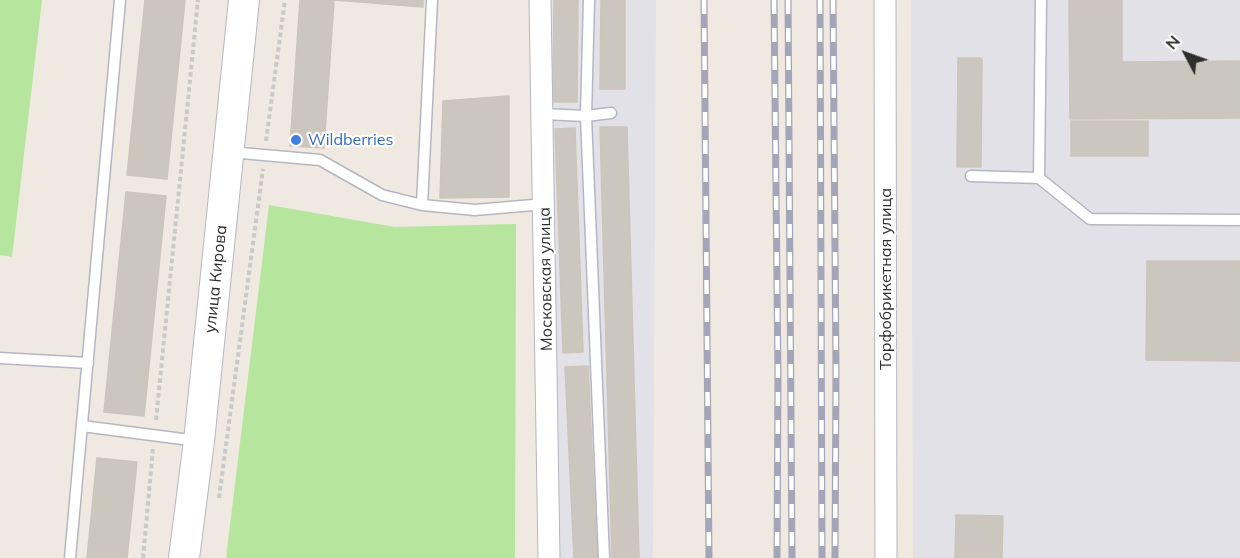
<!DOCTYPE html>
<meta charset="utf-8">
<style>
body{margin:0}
#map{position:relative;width:1240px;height:558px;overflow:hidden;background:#efe9e1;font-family:Mulish,sans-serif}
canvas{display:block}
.north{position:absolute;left:1156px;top:24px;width:60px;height:60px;-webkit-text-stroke:4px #fff;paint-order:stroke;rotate:311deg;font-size:16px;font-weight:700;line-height:24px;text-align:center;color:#2e2e2e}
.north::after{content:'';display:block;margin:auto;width:21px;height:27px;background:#2e2e2e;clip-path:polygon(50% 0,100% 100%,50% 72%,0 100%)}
</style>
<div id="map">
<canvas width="1240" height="558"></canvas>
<div class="north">N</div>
</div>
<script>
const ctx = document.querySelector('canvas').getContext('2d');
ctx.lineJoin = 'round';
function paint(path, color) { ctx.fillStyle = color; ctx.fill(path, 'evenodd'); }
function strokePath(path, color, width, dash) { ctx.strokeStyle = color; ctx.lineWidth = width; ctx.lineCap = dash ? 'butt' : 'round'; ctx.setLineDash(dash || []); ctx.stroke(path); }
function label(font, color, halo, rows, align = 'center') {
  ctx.font = font + ' Mulish,sans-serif'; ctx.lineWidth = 4.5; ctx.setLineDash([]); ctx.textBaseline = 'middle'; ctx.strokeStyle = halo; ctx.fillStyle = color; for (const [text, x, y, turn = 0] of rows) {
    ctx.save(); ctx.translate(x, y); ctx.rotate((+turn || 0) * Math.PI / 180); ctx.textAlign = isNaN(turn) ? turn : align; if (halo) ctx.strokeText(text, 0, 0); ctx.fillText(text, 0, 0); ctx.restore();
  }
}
const industrial = new Path2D(`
 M551 0H656L653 558H557Z
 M911 0H1240V558H913Z`);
const green = new Path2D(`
 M0 0H42L12 257 0 255Z
 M269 205 395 227 516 224 515 558H226Z`);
const building = new Path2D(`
 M145 0H185L167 179 127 175Z
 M300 0H423V7L334 0 324 148 290 146Z
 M554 0H578L577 102H553Z
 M601 0H625V89H600Z
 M1069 0H1122V62L1240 61V118L1070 119Z
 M958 58H982L981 167H957Z
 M509 96V197L440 198 443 101Z
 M1071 121H1148V156H1071Z
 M600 127H627L639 558H612Z
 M575 128 583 352 563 353 555 129Z
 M126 192 166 196 144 416 104 412Z
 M1147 261H1240V361L1146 360Z
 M588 366 597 558H574L565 367Z
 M97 458 137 462 127 558H87Z
 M956 515 1003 516 1002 558H955Z`);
const path = new Path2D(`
 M266 141 285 0
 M156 420 198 0
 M219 498 263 169
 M143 558 153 448`);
const lane = new Path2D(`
 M589 0 586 116 604 558
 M1041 0 1039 178 1090 219 1240 220
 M543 114 586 116 611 113
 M230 152 320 160 382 195 422 205 475 210 545 204
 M971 176 1039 178
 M422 205 432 0
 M0 358 88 363
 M82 426 198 441
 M70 558 120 0`);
const street = new Path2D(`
 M540 0 549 558
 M885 0 886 558`);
const secondary = new Path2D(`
 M184 558 199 441 244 0`);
const rail = new Path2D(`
 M704 0 709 558
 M774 0 778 378 777 558
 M788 0 792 558
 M820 0 822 558
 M833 0 836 370 835 558`);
const markers = [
 [296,140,6,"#3f7fe0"]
];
const shopNames = [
 ["Wildberries",308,140]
];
const streetNames = [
 ["улица Кирова",216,279,-84],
 ["Московская улица",546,279,-91],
 ["Торфобрикетная улица",886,279,-90]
];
paint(industrial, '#e3e1e8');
paint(green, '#b6e59e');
paint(building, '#cbc7bf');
strokePath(building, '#cbc5ba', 1.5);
strokePath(lane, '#b4b7c1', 13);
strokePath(street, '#b4b7c1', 23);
strokePath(secondary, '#b4b7c1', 32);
strokePath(path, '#c9c9c9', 4, [4.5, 3]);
strokePath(lane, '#fff', 10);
strokePath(street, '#fff', 21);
strokePath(secondary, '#fff', 30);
strokePath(rail, '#a3a6b8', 7);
strokePath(rail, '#fff', 4.5, [14]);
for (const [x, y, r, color] of markers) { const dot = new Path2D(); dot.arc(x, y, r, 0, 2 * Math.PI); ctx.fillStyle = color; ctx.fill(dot); strokePath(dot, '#fff', 2); }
label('16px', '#366cbe', '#fff', shopNames, 'left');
label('16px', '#2e2e2e', '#fff', streetNames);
</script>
